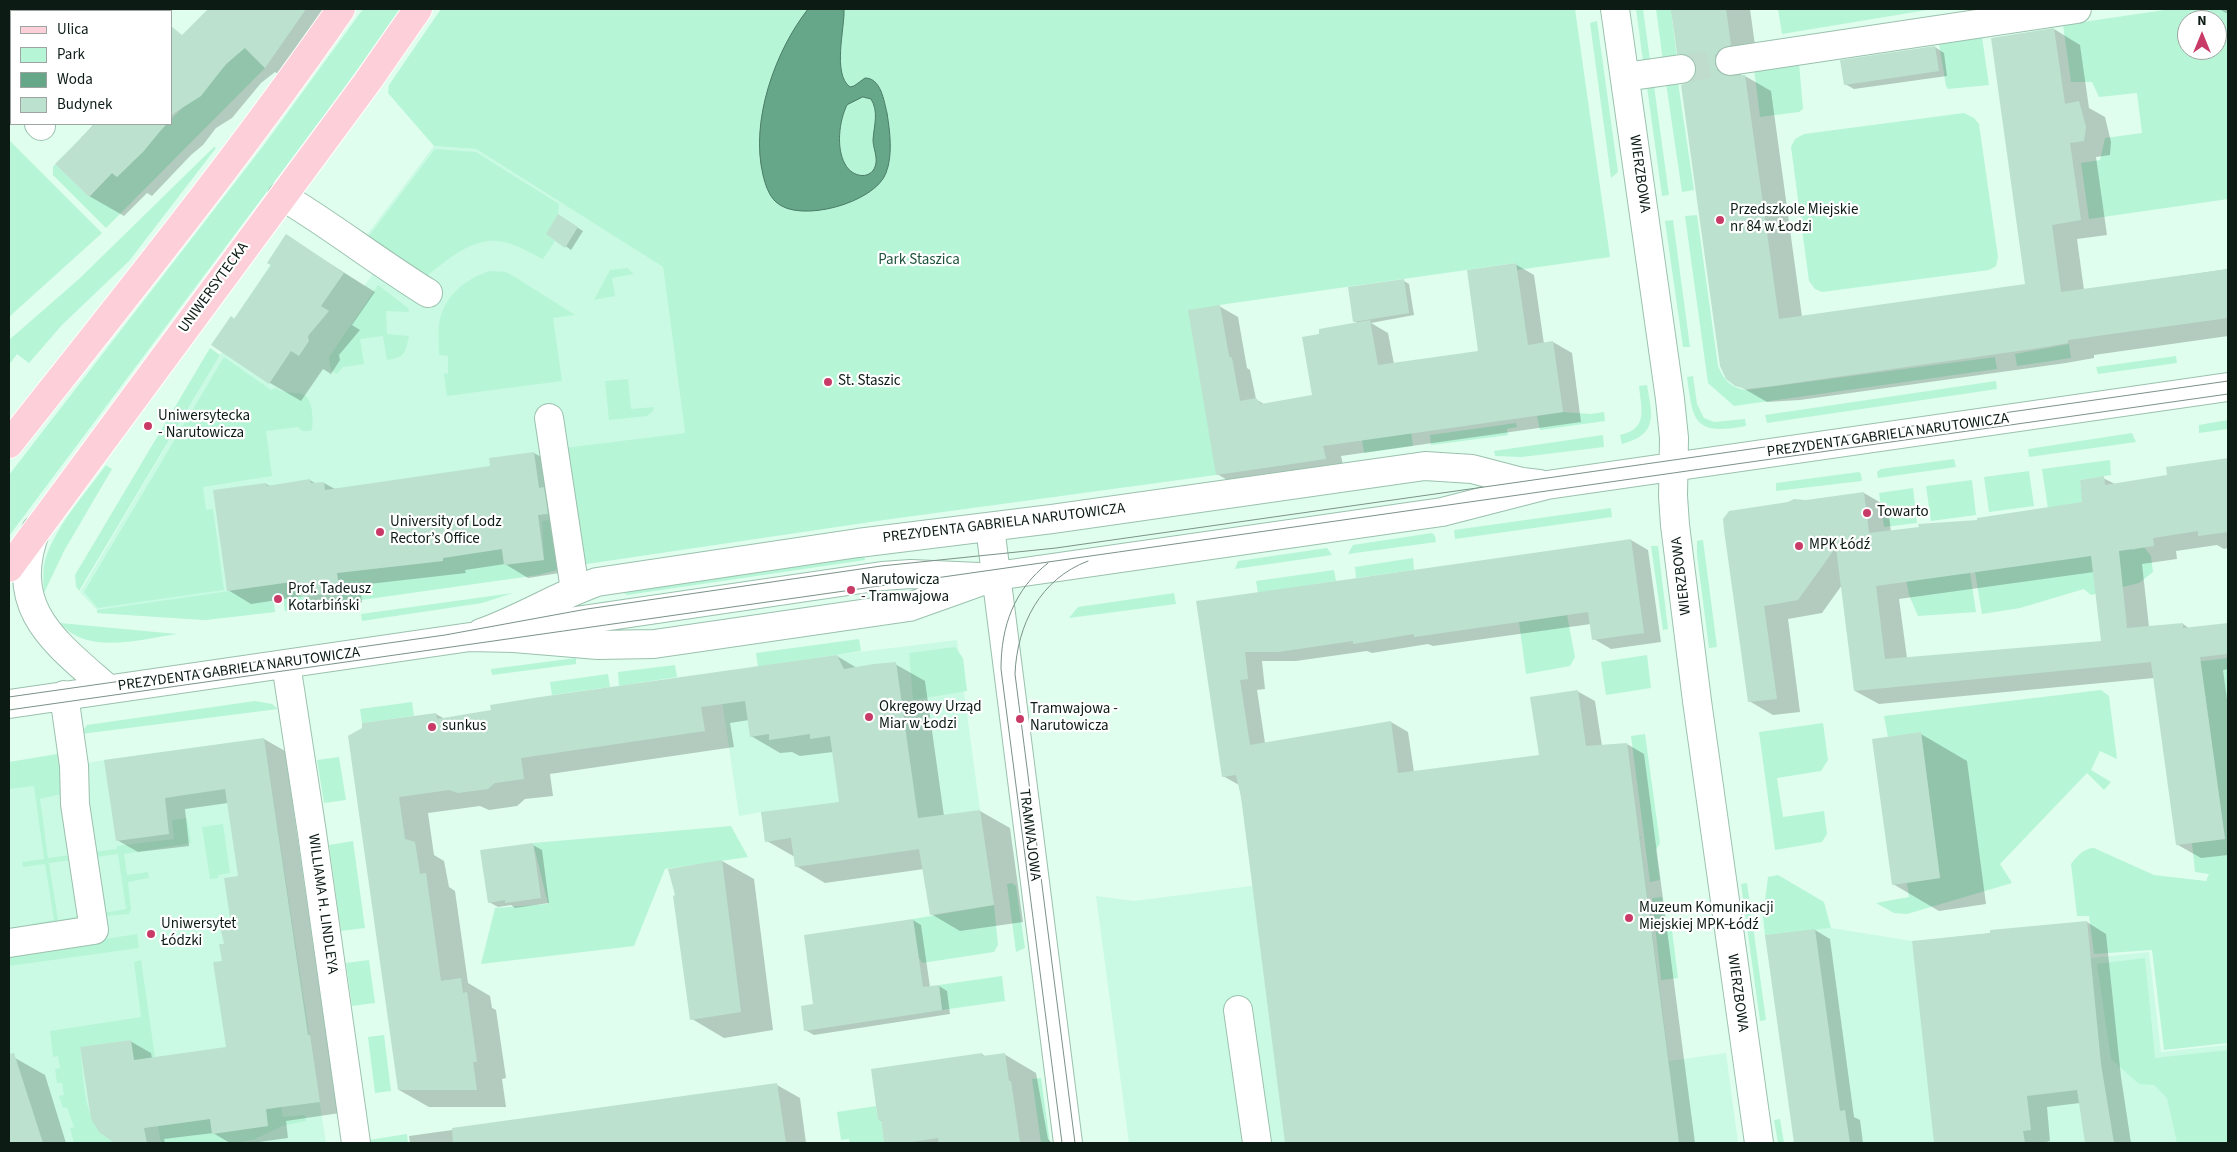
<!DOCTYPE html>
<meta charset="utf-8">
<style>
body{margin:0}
#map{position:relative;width:2237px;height:1152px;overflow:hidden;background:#dffeee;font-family:"Source Sans 3",sans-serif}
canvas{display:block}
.frame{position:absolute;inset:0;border:10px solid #0c1b14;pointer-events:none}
.legend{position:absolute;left:10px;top:10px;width:162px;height:115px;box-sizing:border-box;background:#fff;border:1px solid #9ea4a1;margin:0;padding:6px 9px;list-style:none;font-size:15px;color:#0c1b14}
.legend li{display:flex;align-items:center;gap:10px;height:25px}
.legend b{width:25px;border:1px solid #9ea4a1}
.north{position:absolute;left:2177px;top:10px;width:50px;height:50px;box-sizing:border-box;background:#fff;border:1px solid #9ea4a1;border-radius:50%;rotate:0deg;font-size:14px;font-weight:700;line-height:20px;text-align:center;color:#0c1b14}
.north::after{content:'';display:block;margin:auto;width:18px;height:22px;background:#c93b67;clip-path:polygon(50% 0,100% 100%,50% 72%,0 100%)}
</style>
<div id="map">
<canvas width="2237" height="1152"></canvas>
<div class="frame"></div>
<ul class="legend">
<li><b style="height:6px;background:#fdcfd8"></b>Ulica</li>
<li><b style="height:14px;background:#b7f5d7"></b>Park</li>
<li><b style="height:14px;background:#66a78a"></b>Woda</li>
<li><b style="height:14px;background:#bce2cf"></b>Budynek</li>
</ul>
<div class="north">N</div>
</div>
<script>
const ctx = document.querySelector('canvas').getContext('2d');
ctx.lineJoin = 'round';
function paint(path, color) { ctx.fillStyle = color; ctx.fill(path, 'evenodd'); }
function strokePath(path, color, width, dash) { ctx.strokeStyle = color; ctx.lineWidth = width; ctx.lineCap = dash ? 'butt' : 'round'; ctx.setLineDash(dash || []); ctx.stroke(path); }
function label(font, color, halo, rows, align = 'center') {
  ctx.font = font + ' "Source Sans 3",sans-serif'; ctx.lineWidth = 4.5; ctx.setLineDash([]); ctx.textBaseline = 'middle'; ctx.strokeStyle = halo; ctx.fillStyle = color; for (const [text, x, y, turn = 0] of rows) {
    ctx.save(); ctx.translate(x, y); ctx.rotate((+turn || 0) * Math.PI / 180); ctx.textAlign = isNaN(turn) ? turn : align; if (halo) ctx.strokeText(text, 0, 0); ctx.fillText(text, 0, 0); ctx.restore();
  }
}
const built = new Path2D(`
 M434 146 476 149 663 267 685 433 564 448 580 565 538 575 285 611 283 594 273 596 275 612 205 620 97 613V610L80 592 220 355 222 352 211 345 231 316 235 318 270 265 267 263 286 234 364 286 389 253 366 236Z
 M957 640 980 810 765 842 761 812 739 816 718 673 827 656Z
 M264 738 326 1143H9V778L104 760Z
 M1642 836 1640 840 1669 1061 1726 1053 1738 1143H1129L1096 896 1134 901Z
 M1831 928 1912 941 1915 966 2022 955 2036 964 2149 952 2161 1052 2228 1045V1143H1795L1765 935Z`);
const green = new Path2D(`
 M363 9H400L343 90 9 536V475L264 145Z
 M441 9H1575L1610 257 1517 270 1516 263 1219 305 1216 475 884 520 580 565 563 448 685 433 663 267 476 149 434 146 388 93 389 85Z
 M1636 9H1643L1650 60 1643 61Z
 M1656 9H1671L1677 59 1663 61Z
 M1778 9H1927V10L1782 34Z
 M2171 9H2228V199L2089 219 2081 163 2100 160 2105 138 2142 133 2137 93 2099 97 2092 82H2071L2063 25ZM2187 20H2217V50H2187Z
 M1597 21 1618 172 1611 178 1590 23Z
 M1982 37 1989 85 1948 89 1946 86 1939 44Z
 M244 47 265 68 106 228 53 175V167L55 164 89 197 112 173 117 177 167 124H171V119Z
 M1799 63 1803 109 1799 112 1760 117 1754 69Z
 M1678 82 1694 190 1682 192 1666 83Z
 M1654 86 1669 195 1662 196 1647 87Z
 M1964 113 1974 118 1979 124 1998 257 1996 266 1989 270 1822 292 1815 289 1809 281 1791 147 1795 139 1804 134Z
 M9 140 102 233 9 317Z
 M214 147 216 148 129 261 62 325 29 363 17 354 9 365V340L79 279Z
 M435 149 476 152 559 204 558 214 546 234 555 241 543 259C530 253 518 245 504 242 474 235 449 259 428 275L424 276 369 236Z
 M1697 215 1718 366C1724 380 1731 388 1746 390L1995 357 1997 369 1734 406 1708 383 1685 216Z
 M1673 220 1690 347H1683L1665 221Z
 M627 268 634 274 612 278 615 296 594 300 610 270Z
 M490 271 506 272 515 277 575 315 553 318 562 381 447 396 444 374 448 373V356L439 355C439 342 437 327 441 315 448 293 469 277 490 271Z
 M378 285 408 308 409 312 386 311 387 334 409 336C405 353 406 357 387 360L383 336 360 339 364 364 343 367 337 374 331 370 329 357Z
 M2069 344 2071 358 2017 366 2015 354Z
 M210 348 220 355 79 591 76 586 75 575Z
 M2176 356 2177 363 2098 374 2096 367Z
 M224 357 271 390 276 388C292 399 308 383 312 411 312 418 314 425 311 431H302L298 427 266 431 272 476 203 487 206 510 213 509 224 590 98 608 84 592Z
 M1693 376 1697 404 1704 418 1714 422 1745 419 1746 426C1695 435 1693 424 1687 377Z
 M628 379 631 409 654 407 653 411 647 416 609 420 605 381Z
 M1996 381 1997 389 1767 423 1765 415Z
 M1647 385C1652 415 1659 434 1622 444L1620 435C1649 429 1641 408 1639 386Z
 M1563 412 1591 414 1604 412 1605 421 1540 430 1537 416Z
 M2228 420V429L2199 433V425Z
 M1516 423 1517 427 1507 429 1508 435 1431 445 1430 435Z
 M1411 432 1413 446 1364 453 1362 440Z
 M2132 433 2136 442 2029 457 2028 449Z
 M1603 435 1604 447 1522 457 1495 456 1494 451Z
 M1954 459 1956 467 1878 478 1877 472 1881 469Z
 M2110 460 2111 475 2080 480 2083 504 2048 509 2042 469Z
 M106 465 112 469 64 551 44 593C43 583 43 574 44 565 51 531 86 493 106 465Z
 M2029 471 2034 506 1989 512 1984 477Z
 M1859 472 1861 474 1862 481 1776 491V483Z
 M1972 480 1976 515 1931 521 1926 486Z
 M1913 488 1917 523 1884 527 1879 493Z
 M1611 508 1612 517 1455 539 1454 530Z
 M549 520 557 570 538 575 339 603 337 573 443 561V558L501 549 504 565 544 560 542 521Z
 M1432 533 1435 536 1436 542 1348 554 1353 545Z
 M1703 540 1717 647 1709 648 1697 555V541Z
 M2132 541V550L2144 547 2151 556 2153 572 2139 583 2091 595 2084 589 2020 608 1982 614 1975 572Z
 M1651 546H1658L1668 629 1663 630Z
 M1327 548 1332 555 1235 569 1238 561Z
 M863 551 865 560 627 595 623 592Z
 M1413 558 1414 570 1356 578 1355 567Z
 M1334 570 1336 581 1258 593 1256 581Z
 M1970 573 1976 612 1918 616 1909 595 1906 579Z
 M297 578 304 608 285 611 283 594 273 596 275 612 205 620 97 613V610L285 583Z
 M513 593 482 603 362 621 361 614Z
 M1174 593 1176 604 1069 618 1078 607Z
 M1567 615 1575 657 1570 666 1526 674 1519 622Z
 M60 623 177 634C140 639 89 656 60 623Z
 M859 639 861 651 758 667 756 653Z
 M955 647 963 658 967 691 913 700 909 653Z
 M1647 655 1651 688 1606 695 1601 662Z
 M576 658V664L492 675 491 669Z
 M2228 658V1043L2164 1050 2152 950 2094 954 2089 916H2077L2071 864C2077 856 2084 848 2094 848L2154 875 2206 881 2209 874 2195 872 2192 843 2225 839 2205 694 2170 665Z
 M675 665 677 677 619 686 618 672Z
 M608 674 610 687 552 695 550 682Z
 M2101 690 2109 696 2117 759 2100 751 2091 770 2111 782 2104 790 2087 773 2000 864 2012 883 1907 914 1894 913 1876 903 1909 897 1907 883 1940 878 1921 733 1888 737 1884 716Z
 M255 701 272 704 278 709 81 734 87 725Z
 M412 702 414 716 362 723 360 709Z
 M1823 723 1828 760 1821 771 1777 778 1783 817 1824 811 1827 834 1822 842 1775 850 1759 732Z
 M1645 734 1660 843 1656 850 1660 880 1650 882 1631 736Z
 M63 753 62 794 40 799 48 858 71 855 72 860 49 863 58 920 80 916 79 920 33 927 31 924 54 920 45 864 23 867 22 862 44 859 34 786 9 789V762Z
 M339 757 346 800 324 803 317 760Z
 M187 818 191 843 124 854 127 875 148 872 149 878 128 882 131 909 129 914 106 916 104 913 126 909 118 854 95 857 94 852 117 849V846L174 839 172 820Z
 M223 824 230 873 218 875V878L210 879 202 827Z
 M731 826 748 857 665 869 634 946 481 964 495 908 548 904 533 843Z
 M353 841 365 928 341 931 329 845Z
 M1778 875 1824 902 1831 928 1765 935 1763 917 1768 877Z
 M1012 883 1016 886 1025 948 1016 952 1007 884Z
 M1747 883 1766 1020 1760 1021 1741 884Z
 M1662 897 1666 927 1672 930 1678 978 1661 980 1652 898Z
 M994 905 998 945 994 952 922 963 919 958 913 919Z
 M137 934 139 948 9 966V954Z
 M2145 958 2155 1058 2228 1050V1143H2177L2167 1098 2154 1085 2139 1084 2111 1059 2097 964Z
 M141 960 155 1057 148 1058 135 1068 130 1040 80 1048C85 1081 81 1125 114 1143H74L70 1128 74 1127 67 1107 63 1108 59 1096 64 1095 62 1083H57L55 1069 60 1068 58 1056 53 1057 50 1031 141 1017 134 962Z
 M369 960 375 1003 352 1006 346 963Z
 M1002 976 1005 1001 942 1010 939 985Z
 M384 1035 391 1091 375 1093 368 1037Z
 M1041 1078 1050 1143H1041L1032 1079Z
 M876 1106 878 1120H881L884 1143H850L849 1139 841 1140 837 1112Z
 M281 1107 283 1117 305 1115 306 1121 282 1126 253 1140 232 1143H161L158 1126 210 1119 213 1134 268 1126 266 1110Z
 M1780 1119 1784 1143H1778L1774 1120Z
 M407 1134 408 1143H369V1140Z`);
const water = new Path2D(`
 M808 9H844C845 28 832 74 850 87L854 86 865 78C881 78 884 101 887 113 890 132 893 155 886 173 875 203 799 224 776 202 769 196 765 184 763 175 750 121 775 51 808 9ZM863 97 871 99C879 112 874 125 873 140 873 147 877 155 876 163 873 181 852 178 845 164 836 148 839 121 847 105Z`);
const shadow = new Path2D(`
 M209 9H355L300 87 275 72 261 83 232 118 216 128 203 145 191 155 152 196 147 193 124 216 89 196 57 164 94 124H171V43L183 36Z
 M1671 9H1750L1757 60 1741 71V76H1745L1771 91 1802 317 2027 285 2054 29 2080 45 2089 108 2105 117 2111 142 2110 155 2096 157 2107 235 2077 239 2084 290 2228 269V336L2094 355V358L2066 363 1800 400 1767 402 1741 387 1692 82 1697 75V64L1678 53Z
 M2219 9H2228V13H2226Z
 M1935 47 1944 53 1947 76 1854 89 1845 84Z
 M559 216 583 231 571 250 548 233Z
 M286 236 375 292 352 325 360 330 339 355 340 360 331 374 323 369 301 401 270 383 235 320 272 265Z
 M1515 264 1534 275 1544 344 1553 342 1572 353 1581 422 1341 456 1344 469 1236 485 1217 474 1219 306 1238 317 1247 368 1250 370 1256 399 1265 405 1314 396 1321 335 1359 324 1354 321 1404 281 1409 284 1414 315 1371 323 1388 333 1394 364 1480 352Z
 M534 453 557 466 566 572 528 578 505 564 465 570 466 573 360 585 362 602 359 604 327 609 304 596 251 604 228 590 266 484 270 486 310 480 316 484 324 483 335 489 492 467Z
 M2228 459V548L2224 549 2217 545 2176 551 2177 559 2142 564 2149 627 2183 624 2190 629 2228 625V669L2223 670 2228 707V855L2201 858 2178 845 2154 678 1879 704 1855 691 1842 585 1822 613 1788 619 1800 712 1773 715 1749 701 1725 530 1806 502 1864 493 1888 507 1891 532 1978 521 2084 503 2103 478 2115 484 2168 476 2167 468ZM2094 572 2102 642 1907 658 1899 599Z
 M1631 540 1648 550 1661 642 1611 649 1594 639 1591 624 1433 646 1428 644 1372 653 1367 651 1296 661H1262L1265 689 1257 690 1265 743 1391 722 1408 732 1414 772 1540 756 1577 691 1595 701 1602 746 1627 744 1644 754 1695 1143H1287L1245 819 1239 785 1223 776 1198 602Z
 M837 656 857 668 895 664 925 681 944 816 980 811 1010 828 1023 922 960 931 931 914 924 869 825 883 796 866 795 857 767 841 840 803 833 752 800 756 792 752 780 753 751 736 749 720 730 723 734 747 550 774 553 796 525 799 517 806 489 810 480 806 428 813 434 855 444 861 449 887 455 891 468 983 490 996 492 1008 496 1010 506 1078 502 1079 506 1107H429L399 1090 350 736 436 714 445 719Z
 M1921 734 1967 761 1986 904 1939 911 1893 884Z
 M264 739 285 751 328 1047 330 1048 340 1113 286 1121 288 1138 252 1143H230L213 1133 164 1139 165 1143H116L109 1139 130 1041 151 1053 152 1058 227 1048 223 962 225 945 232 925 239 877 228 803 185 809 189 846 138 852 117 840 105 761Z
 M533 845 542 850 549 903 515 908 511 905 498 907 489 902Z
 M722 861 754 879 773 1030 724 1038 692 1019Z
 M913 920 921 925 930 987 939 986 947 991 950 1014 814 1035 805 1030Z
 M2087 922 2106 934 2121 1077 2131 1143H2086L2080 1103 2047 1107 2050 1141 2043 1143H1935L1913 942Z
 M1815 930 1830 939 1854 1117 1860 1120 1863 1143H1795L1767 936Z
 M982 1054 986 1057 1004 1054 1036 1073 1048 1139 1052 1143H886L883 1121 879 1120Z
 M15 1058 45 1075 66 1143H9V1059Z
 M777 1085 800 1098 806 1143H410L409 1136Z`);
const building = new Path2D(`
 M208 9H306L265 68 245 48 226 64 201 96 171 115V26L182 35Z
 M1671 9H1726L1731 45 1720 49 1715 56V64L1718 71 1725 76 1745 75 1779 319 2025 284 1991 38 2054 28 2065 104 2079 101 2086 127 2084 141 2070 143 2081 220 2052 225 2061 292 2228 269V318L2068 340V343L2039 348 1773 386 1746 389 1735 386 1726 379 1720 366 1681 85 1691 81 1696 74V66L1694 60 1687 55 1677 54Z
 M1935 46 1939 71 1844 85 1840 60Z
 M95 124H166L143 152 117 177 112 173 89 197 55 164Z
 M558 214 578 227 565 248 546 234Z
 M286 234 344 273 321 306 329 311 308 336 309 341 299 356 291 351 269 384 211 345 231 316 234 319 271 265 267 263Z
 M1516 263 1528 345 1553 341 1563 412 1323 446 1326 459 1216 475 1188 310 1220 305 1229 356 1232 358 1240 401 1256 398 1261 404 1312 395 1302 337 1319 334V329L1370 320 1378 365 1478 351 1467 270Z
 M1404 279 1409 313 1353 322 1348 287Z
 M534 452 539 488 544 487 548 514 538 515 544 560 504 565 502 549 443 558V561L337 573 339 589 337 590V592L302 597 300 595 298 581 227 591 213 490 266 483 267 486 310 479 311 483 324 482 325 490 490 466 489 458Z
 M2228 458V532L2198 536V531L2153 538 2154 546 2119 551 2127 628 2183 623V628L2228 623V654L2200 657 2225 839 2176 845 2151 662 1854 691 1836 547 1798 600 1764 606 1777 699 1748 702 1724 530 1723 519 1729 511 1788 502 1794 499 1806 500 1864 492 1869 533 1919 527 1918 524 1977 520V518L2082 502 2080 480 2104 476 2105 485 2167 475 2166 467ZM2091 556 2101 641 1885 659 1876 586Z
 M1631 539 1644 633 1592 640 1588 612 1414 637V634L1353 644V641L1278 652H1245L1248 679 1240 680 1250 745 1391 721 1398 773 1539 755 1530 697 1578 690 1586 746 1627 743 1679 1143H1285L1241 797 1236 775 1222 777 1196 601Z
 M837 655 844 669 874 664 896 662 918 818 980 810 994 905 930 915 919 849 795 867 791 838 765 842 761 812 839 802 830 736 810 739V734L769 740V734L750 737 745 701 701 707 705 731 521 758 524 779 495 783 488 789 458 793 449 790 399 797 405 839 415 842 420 874 426 873 441 981 461 978 463 993 467 992 477 1062H473L477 1090H398L348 736 362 728V723L436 713 437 719 491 710 490 705 540 697Z
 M1921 732 1940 878 1892 885 1872 739Z
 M264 738 308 1035H310L320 1102 266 1109 268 1126 212 1134 210 1119 144 1128 147 1143H114L99 1132 91 1119 80 1047 131 1040 134 1060 226 1047 213 962 222 961 219 944H224L220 926 231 924 224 878 238 876 225 789 165 798 169 834 116 841 104 760Z
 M533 843 541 898 505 903V900L488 903 480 850Z
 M722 860 741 1012 690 1020 673 896 675 895 668 869Z
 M913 919 923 987 939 985 942 1010 804 1031 801 1006 813 1004 804 935Z
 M2087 921 2101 1064 2114 1143H2085L2077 1090 2027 1096 2031 1130 2023 1131 2025 1143H1934L1912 941 1990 933V930Z
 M1815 929 1840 1111 1845 1110 1850 1143H1794L1765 935Z
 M14 1053 43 1143H9V1054Z
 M982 1053V1056L1005 1053 1009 1081H1011L1020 1143H939L938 1138 905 1143H884L881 1120H878L871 1069Z
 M777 1083 786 1143H453L452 1128Z`);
const minorTunnel = new Path2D(`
 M1681 69 1730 61`);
const minor = new Path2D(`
 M1615 9 1670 399 1674 438 1673 496 1675 525 1697 701 1759 1143
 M1730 61 2077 9
 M1625 77 1681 69
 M9 94 11 96
 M39 124 41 126
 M282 196C332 226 378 262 428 293
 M549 418 575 590
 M990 527 1068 1143
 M36 530C6 609 55 642 108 689
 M528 628 882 576 911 574 979 577
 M481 633C521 619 557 596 597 582L858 543 1052 519 1425 466 1472 469 1522 482 1539 484
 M286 664 312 833 356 1143
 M9 704 470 637 514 638 598 645 654 644 909 607 996 576 1442 512 1547 485 2228 387
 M9 943 94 930 75 804 74 766 64 695
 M1238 1010 1257 1143`);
const major = new Path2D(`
 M9 444C122 301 237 159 341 9
 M9 568 368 81 418 9`);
const tram = new Path2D(`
 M1048 563C1014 590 1001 626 1001 669L1062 1143
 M9 697 445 635 587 609 881 566 1056 548 2228 381
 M9 710 2228 394
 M1075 1143 1015 674C1017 625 1040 579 1088 561`);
const markers = [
 [1720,220,5,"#c93b67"],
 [828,382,5,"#c93b67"],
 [148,426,5,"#c93b67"],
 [1867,513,5,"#c93b67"],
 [380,532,5,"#c93b67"],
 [1799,546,5,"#c93b67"],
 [851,590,5,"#c93b67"],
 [278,599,5,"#c93b67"],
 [869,717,5,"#c93b67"],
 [1020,719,5,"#c93b67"],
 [432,727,5,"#c93b67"],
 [1629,918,5,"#c93b67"],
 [151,934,5,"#c93b67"]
];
const streetNames = [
 ["WIERZBOWA",1639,174,82],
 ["UNIWERSYTECKA",214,288,-54],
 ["PREZYDENTA GABRIELA NARUTOWICZA",1888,436,-8],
 ["PREZYDENTA GABRIELA NARUTOWICZA",1004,524,-7],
 ["WIERZBOWA",1682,576,-97],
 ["PREZYDENTA GABRIELA NARUTOWICZA",239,670,-8],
 ["TRAMWAJOWA",1029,835,83],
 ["WILLIAMA H. LINDLEYA",322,904,82],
 ["WIERZBOWA",1737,993,82]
];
const poiNames = [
 ["Przedszkole Miejskie",1730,211],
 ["nr 84 w Łodzi",1730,228],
 ["St. Staszic",838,382],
 ["Uniwersytecka",158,417],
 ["- Narutowicza",158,434],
 ["Towarto",1877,513],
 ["University of Lodz",390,523],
 ["Rector’s Office",390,540],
 ["MPK Łódź",1809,546],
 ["Narutowicza",861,581],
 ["- Tramwajowa",861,598],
 ["Prof. Tadeusz",288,590],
 ["Kotarbiński",288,607],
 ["Okręgowy Urząd",879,708],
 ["Miar w Łodzi",879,725],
 ["Tramwajowa -",1030,710],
 ["Narutowicza",1030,727],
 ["sunkus",442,727],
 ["Muzeum Komunikacji",1639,909],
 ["Miejskiej MPK-Łódź",1639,926],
 ["Uniwersytet",161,925],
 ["Łódzki",161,942]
];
const parkNames = [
 ["Park Staszica",919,261]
];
paint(built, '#cafae3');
paint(green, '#b7f5d7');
paint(water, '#66a78a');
strokePath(water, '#4b7d67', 1);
paint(shadow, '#0003');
paint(building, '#bce2cf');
strokePath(minorTunnel, '#bfdccd', 28, [28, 14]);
strokePath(minor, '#9bc1ae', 30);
strokePath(major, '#fff', 30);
strokePath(minor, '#fff', 28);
strokePath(major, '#fdcfd8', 28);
strokePath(tram, '#7b9287', 1);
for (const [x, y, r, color] of markers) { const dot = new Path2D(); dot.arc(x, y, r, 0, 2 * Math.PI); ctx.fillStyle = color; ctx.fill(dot); strokePath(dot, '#fff', 2); }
label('15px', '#0c1b14', '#fff', streetNames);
label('15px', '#0c1b14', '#fff', poiNames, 'left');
label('15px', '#1f533e', '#fff', parkNames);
</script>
